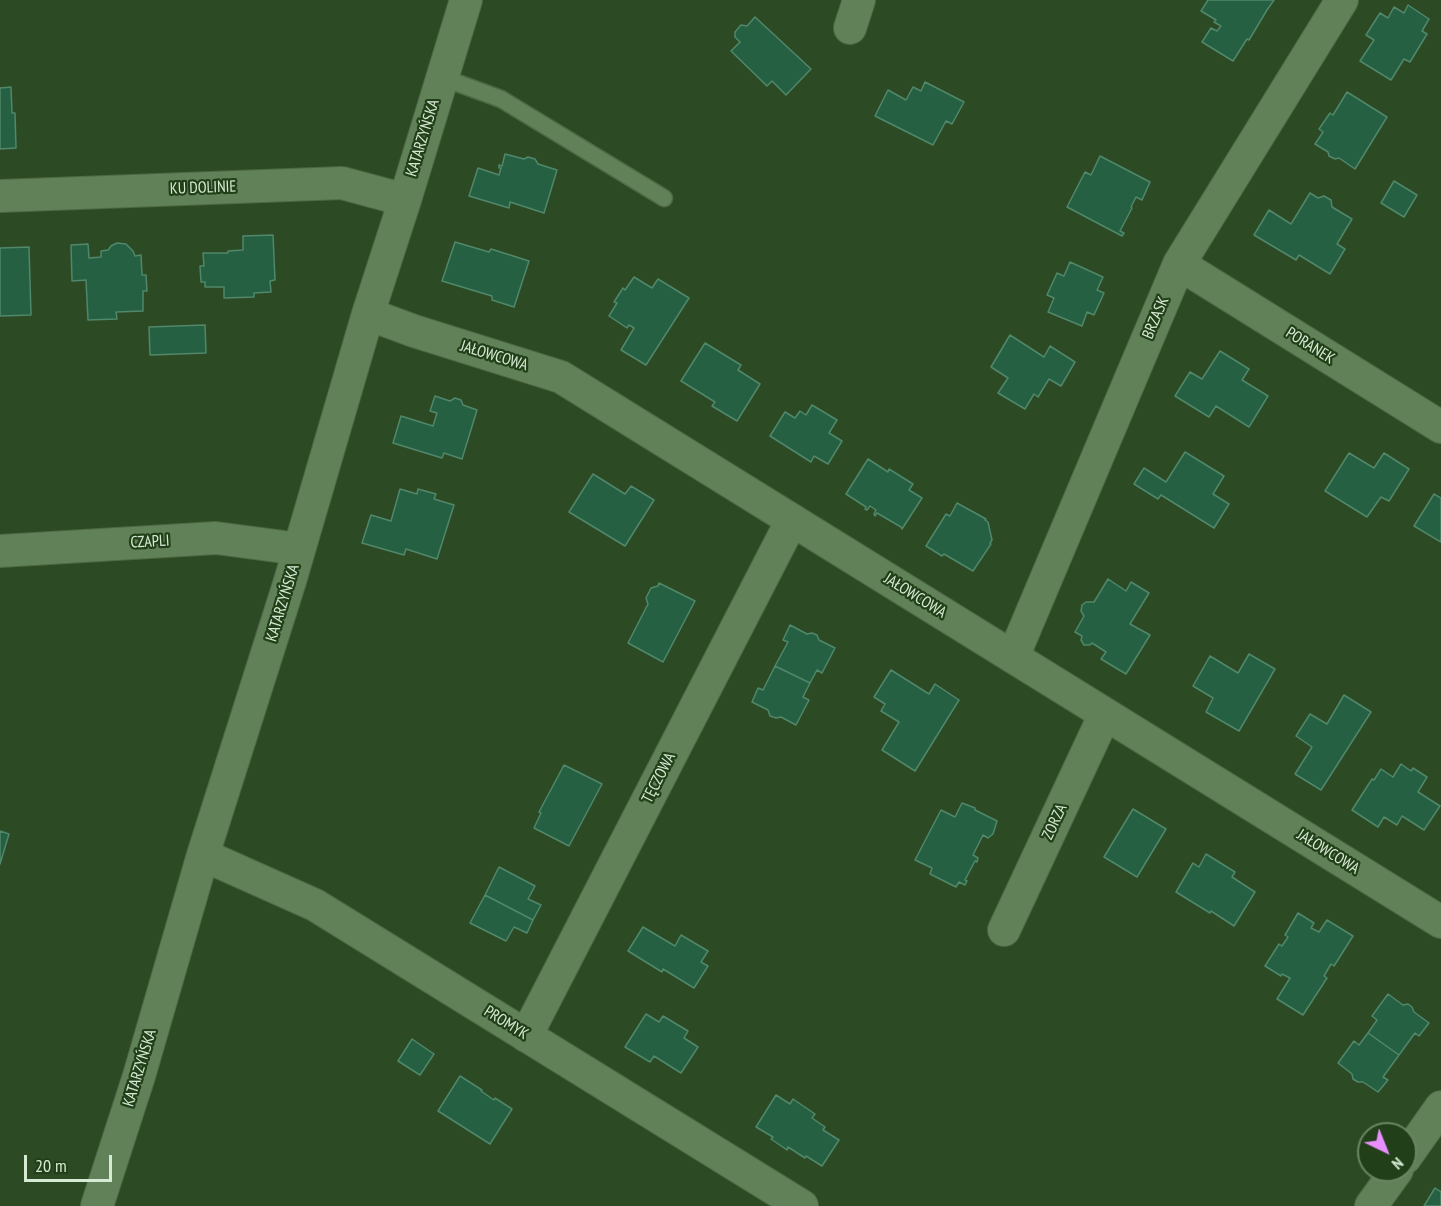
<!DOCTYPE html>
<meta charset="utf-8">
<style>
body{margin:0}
#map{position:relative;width:1441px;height:1206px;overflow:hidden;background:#2c4b24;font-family:"PT Sans Narrow",sans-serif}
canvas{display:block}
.north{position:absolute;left:1357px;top:1122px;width:60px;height:60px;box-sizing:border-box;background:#214019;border:2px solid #698463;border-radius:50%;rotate:137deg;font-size:16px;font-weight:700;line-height:24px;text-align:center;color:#d6e9d2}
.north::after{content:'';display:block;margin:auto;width:21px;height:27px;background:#e88eff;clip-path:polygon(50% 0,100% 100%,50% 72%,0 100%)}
.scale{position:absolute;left:24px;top:1155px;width:88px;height:27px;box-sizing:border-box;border:3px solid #d6e9d2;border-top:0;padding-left:8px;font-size:18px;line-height:21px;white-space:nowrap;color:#d6e9d2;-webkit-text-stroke:4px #214019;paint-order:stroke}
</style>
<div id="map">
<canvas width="1441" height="1206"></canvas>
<div class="north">N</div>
<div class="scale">20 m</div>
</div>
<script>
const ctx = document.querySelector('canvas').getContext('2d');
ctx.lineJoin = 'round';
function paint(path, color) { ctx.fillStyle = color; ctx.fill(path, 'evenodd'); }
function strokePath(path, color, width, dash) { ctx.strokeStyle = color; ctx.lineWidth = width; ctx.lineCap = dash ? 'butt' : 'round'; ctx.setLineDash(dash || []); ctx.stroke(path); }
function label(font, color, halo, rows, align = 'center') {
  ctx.font = font + ' "PT Sans Narrow",sans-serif'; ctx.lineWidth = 4.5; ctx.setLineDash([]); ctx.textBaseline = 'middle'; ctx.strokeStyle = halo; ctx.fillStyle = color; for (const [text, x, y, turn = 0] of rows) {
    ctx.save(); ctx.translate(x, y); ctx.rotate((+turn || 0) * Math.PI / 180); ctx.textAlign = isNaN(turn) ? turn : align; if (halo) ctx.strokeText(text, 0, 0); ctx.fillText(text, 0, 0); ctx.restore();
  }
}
const building = new Path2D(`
 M1208 0H1274L1267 10 1249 40 1247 39 1233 61 1202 42 1211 28 1217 31 1221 26 1214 22 1216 20 1201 11Z
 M1408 5 1429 19 1422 31 1427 34 1410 62 1404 59 1391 80 1360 61 1374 40 1366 35 1380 13 1388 18 1394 7 1404 13Z
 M755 17 811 69 786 95 772 81 767 86 731 51 740 42 735 37V32L741 25 747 26Z
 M925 82 964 102 952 124 946 121 933 145 875 116 888 90 906 100 913 87 921 91Z
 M11 87 12 113H15L16 148 0 149V88Z
 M1347 92 1387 117 1355 169 1339 158 1335 159 1329 156 1328 152 1315 144 1323 132 1319 129 1330 113 1333 115Z
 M505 154 524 159 528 157 535 159 538 164 557 170 544 213 510 202 509 208 469 196 478 168 499 175 501 168H499V165L502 166Z
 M1100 156 1150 182 1142 200 1136 197 1131 207 1132 208 1120 231 1124 233 1122 236 1067 207 1085 172 1091 175Z
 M1394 181 1417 195 1404 217 1381 203Z
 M1310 193 1318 198 1324 196 1331 200 1332 207 1352 219 1337 244 1345 249 1330 274 1299 255 1296 260 1254 235 1269 210 1291 224Z
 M273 235 275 280 270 281 271 292 254 293V297L224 298V287H205V282H201L200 266H204L203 253H228V251L243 250V236Z
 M455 242 489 252 491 249 529 261 514 307 492 300V296L442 281Z
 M117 243 126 244 133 251 135 256 141 255 142 275H146L147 291H143V311L116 312 117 319 88 320 86 280 72 281 71 245 88 244 89 258 101 257V251L108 250 111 246Z
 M29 247 31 315 0 316V248Z
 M1070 262 1103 277 1097 290 1104 293 1094 315 1087 312 1082 326 1048 312 1054 298 1047 295 1057 273 1064 276Z
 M634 277 652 288 658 279 689 298 646 365 621 350 634 328 629 325 627 328 609 316 617 303 614 302 623 288 625 290Z
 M205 325 206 353 150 355 149 327Z
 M1010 335 1044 357 1050 346 1075 362 1061 386 1049 379 1038 397 1034 394 1025 409 998 393 1008 378 991 367Z
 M705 343 741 365 738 370 760 384 737 421 712 406 715 402 681 381Z
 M1220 351 1249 369 1242 380 1268 396 1249 427 1216 406 1209 417 1175 396 1190 372 1202 379Z
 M435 396 450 401 455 398 461 400 463 405 477 410 462 459 444 453 442 458 393 443 401 416 433 426 437 413 430 411Z
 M812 405 837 420 829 433 842 441 828 464 814 456 811 462 770 436 785 412 795 418 800 411 806 415Z
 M1185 452 1224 476 1213 494 1229 504 1214 528 1161 495 1158 499 1134 484 1144 468 1166 482Z
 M1349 453 1374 468 1384 453 1409 469 1389 501 1381 497 1367 517 1325 491Z
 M868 459 888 472 889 469 913 484 909 490 922 498 902 529 901 527 877 513 875 516 874 514 876 510 870 506 867 510 865 509 866 507 846 494Z
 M593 474 625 494 631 486 654 500 625 546 569 512Z
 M400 489 417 494 418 489 436 494 434 499 454 505 437 559 406 549 404 555 362 543 371 515 391 521Z
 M1434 494 1441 498V542L1414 526Z
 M957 503 986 519 985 520 988 522 992 540 990 543 991 544 973 571 944 554 942 556 926 546 946 514 950 516Z
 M1108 579 1126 591 1131 582 1149 593 1130 624 1150 635 1126 674 1101 659 1106 652 1092 643 1090 645H1084L1081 640 1082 636 1075 632 1084 616 1081 611 1082 605 1086 602H1094Z
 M659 583 695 601 663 662 628 643 648 604 646 598 651 588 658 586Z
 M790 625 807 634 812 633 817 635 819 640 835 648 822 673 817 670 810 683 775 666 788 642 783 640Z
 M1249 654 1275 669 1239 731 1206 712 1213 698 1193 686 1210 656 1238 673Z
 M775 666 810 683 803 697 809 700 796 725 781 717 776 718 770 716 768 710 752 702 758 688 763 690Z
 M891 670 929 694 935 684 959 700 915 771 882 750 899 722 881 711 885 704 874 697Z
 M1344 695 1371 712 1321 790 1295 774 1312 747 1296 736 1310 714 1327 724Z
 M1401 764 1411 771 1413 768 1427 777 1418 792 1440 806 1424 830 1402 816 1397 825 1384 817 1378 827 1352 810 1372 779 1374 780 1381 769 1393 777Z
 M564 765 602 784 569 846 534 828 541 813 539 812Z
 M962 803 975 808V810L997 821 993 834 988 838 983 835 973 855 978 858 977 862 975 861 965 880 967 881 965 885 959 882 956 887 930 874 932 868 915 860 941 810 955 817Z
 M1133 809 1166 829 1137 877 1104 857Z
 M0 831 9 834 0 864Z
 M1206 854 1235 872 1232 877 1255 892 1234 926 1211 911 1210 913 1176 892 1193 863 1199 867Z
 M499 867 535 886 528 899 541 905 533 920 485 895Z
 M485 895 533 920 527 933 514 927 506 941 470 923Z
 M1298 913 1314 923 1311 928 1319 932 1327 920 1353 936 1334 966 1331 964 1324 976 1327 978 1303 1015 1277 999 1290 978 1282 974 1281 976 1265 966 1279 944 1282 946 1288 937 1285 935Z
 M643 927 675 946 681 935 708 951 701 962 708 966 694 988 663 969 662 972 628 951Z
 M1388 994 1403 1005 1408 1004 1412 1007 1414 1012 1429 1023 1419 1036 1415 1033 1399 1055 1368 1033 1377 1020 1372 1016Z
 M646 1014 659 1022 663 1016 688 1031 684 1038 698 1047 681 1073 654 1056 650 1062 625 1047Z
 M1368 1033 1399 1055 1383 1077 1388 1080 1378 1092 1363 1082H1358L1353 1079 1352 1074 1338 1063 1354 1041 1359 1045Z
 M412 1039 434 1054 420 1075 398 1061Z
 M460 1076 482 1090 481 1091 494 1100 495 1098 512 1109 490 1144 438 1111Z
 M776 1095 790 1104 793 1099 815 1114 812 1118 825 1127 823 1130 839 1140 822 1166 806 1156 805 1158 788 1147 787 1150 771 1139 773 1137 756 1127Z
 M1435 1188 1441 1192V1206H1424Z`);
const service = new Path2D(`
 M441 77 501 99 664 198`);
const minor = new Path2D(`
 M850 28 859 0
 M0 196 342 183 405 200
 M1179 264 1441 427
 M368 314 414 331 561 377 1441 922
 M0 551 216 538 299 549
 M1013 657 1179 264 1342 0
 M203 855 315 905 802 1206
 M1004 930 1105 714
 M526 1036 792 520
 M1405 1158 1441 1107
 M97 1206 139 1076 203 855 290 581 368 314 405 200 466 0
 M1371 1206 1397 1170`);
const streetNames = [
 ["KATARZYŃSKA",423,138,-73],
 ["KU DOLINIE",203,188,-2],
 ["BRZASK",1156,318,-67],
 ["PORANEK",1310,346,32],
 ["JAŁOWCOWA",494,356,17],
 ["CZAPLI",150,542,-3],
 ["JAŁOWCOWA",915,596,32],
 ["KATARZYŃSKA",283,603,-73],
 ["TĘCZOWA",659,778,-63],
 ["ZORZA",1055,822,-65],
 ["JAŁOWCOWA",1328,852,32],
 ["PROMYK",506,1023,32],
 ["KATARZYŃSKA",140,1068,-73]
];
paint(building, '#266043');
strokePath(building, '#51876a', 1.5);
strokePath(service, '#4d6845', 19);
strokePath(minor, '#4d6845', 34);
strokePath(service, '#618258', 16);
strokePath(minor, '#618258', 32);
label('16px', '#d6e9d2', '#214019', streetNames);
</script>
